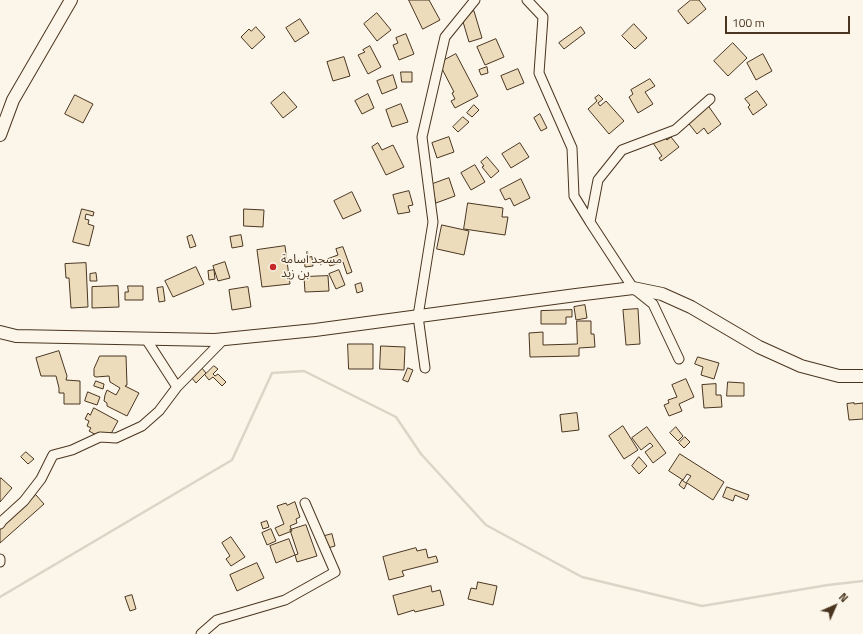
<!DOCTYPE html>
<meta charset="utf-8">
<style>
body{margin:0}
#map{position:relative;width:863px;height:634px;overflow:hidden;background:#fbf6e9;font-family:"Titillium Web",sans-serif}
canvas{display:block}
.north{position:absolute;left:815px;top:586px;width:40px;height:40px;-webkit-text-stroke:3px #fbf6e9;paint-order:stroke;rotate:45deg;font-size:11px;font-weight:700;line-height:16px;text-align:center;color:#4a3520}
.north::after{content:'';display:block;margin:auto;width:14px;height:18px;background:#4a3520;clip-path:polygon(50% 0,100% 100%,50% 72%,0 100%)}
.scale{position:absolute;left:725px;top:16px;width:125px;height:18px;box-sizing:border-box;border:2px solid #4a3520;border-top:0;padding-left:5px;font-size:12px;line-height:14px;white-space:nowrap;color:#4a3520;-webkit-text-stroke:3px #fbf6e9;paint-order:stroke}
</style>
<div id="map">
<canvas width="863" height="634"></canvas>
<div class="north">N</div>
<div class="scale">100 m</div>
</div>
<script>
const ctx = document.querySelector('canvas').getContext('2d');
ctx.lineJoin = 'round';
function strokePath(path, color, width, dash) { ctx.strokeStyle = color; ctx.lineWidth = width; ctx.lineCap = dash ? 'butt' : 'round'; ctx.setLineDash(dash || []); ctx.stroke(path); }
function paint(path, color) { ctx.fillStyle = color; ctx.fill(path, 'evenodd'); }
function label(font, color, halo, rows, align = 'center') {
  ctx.font = font + ' "Titillium Web","Noto Sans Arabic",sans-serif'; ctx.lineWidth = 3; ctx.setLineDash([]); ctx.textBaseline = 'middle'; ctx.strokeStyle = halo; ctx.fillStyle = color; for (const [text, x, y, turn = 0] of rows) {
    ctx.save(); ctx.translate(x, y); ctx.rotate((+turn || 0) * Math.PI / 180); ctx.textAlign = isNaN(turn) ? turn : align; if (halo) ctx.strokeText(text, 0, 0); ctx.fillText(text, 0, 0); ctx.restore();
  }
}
const stream = new Path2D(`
 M0 597 232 460 272 373 304 371 396 417 421 454 486 525 582 577 702 606 828 585 863 581`);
const building = new Path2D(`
 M409 0H429L440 20 423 29Z
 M691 0H699L706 9 688 24 678 11Z
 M474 11 482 38 469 42 461 15Z
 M377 13 391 30 377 41 364 24Z
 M300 19 309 33 295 42 286 28Z
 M634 24 647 38 635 49 622 36Z
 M256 27 265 37 252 49 241 37 249 29 251 31Z
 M581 27 585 33 564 49 559 43Z
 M406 34 414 54 399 60 393 45 398 43 396 38Z
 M496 39 504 57 485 65 477 47Z
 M733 43 747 58 728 76 714 61Z
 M370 46 381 67 368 74 358 55 365 52 363 50Z
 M456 54 478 96 455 108 451 101 455 99 452 93 454 92 439 63Z
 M763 54 772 71 756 80 747 63Z
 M344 57 350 76 333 81 327 62Z
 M487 67 488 73 481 75 479 70Z
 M518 69 524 83 507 90 501 76Z
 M401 72H412V82H402Z
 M393 75 397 88 382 94 377 81Z
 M650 79 655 86 645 92 653 104 638 113 629 97 633 94 631 90Z
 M757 91 767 105 753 115 748 107 750 105 745 99Z
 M284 92 297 107 283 118 271 103Z
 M368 94 374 108 362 114 355 101Z
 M75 95 93 104 83 123 65 114Z
 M599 95 603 99 598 103 600 106 606 101 624 121 609 134 588 109 597 101 595 98Z
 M401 104 408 122 392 127 386 110Z
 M707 104 721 124 708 134 704 128 697 134 686 120Z
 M474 105 479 110 472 117 467 113Z
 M540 114 547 128 541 131 534 118Z
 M463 117 469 122 458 132 453 127Z
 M663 136 667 140 671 137 679 147 661 161 659 158 662 156 653 143Z
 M449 137 454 152 437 158 432 143Z
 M378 143 382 150 393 145 404 167 386 175 372 147Z
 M520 143 529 157 511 168 502 154Z
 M487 157 499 171 491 178 482 167 484 166 481 162Z
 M475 165 485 182 471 190 461 173Z
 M449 178 455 196 436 203 430 185Z
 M521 179 530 198 514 206 510 198 505 200 500 190Z
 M409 191 413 205 408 206 410 212 398 214 393 195Z
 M352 192 361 211 343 219 334 201Z
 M468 203 503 208 502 217H508L505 235 464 229Z
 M82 209 94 212 93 216 86 214 85 219 89 220 88 224 94 226 89 246 73 242Z
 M244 209 264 210 263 227 244 226Z
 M442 225 469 231 464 255 437 249Z
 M192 235 196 246 190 248 187 237Z
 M241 235 243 246 232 248 230 237Z
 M285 246 290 284 262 287 257 250Z
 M343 247 352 272 347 274 343 262 330 266 327 259 338 255 336 249Z
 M312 257 313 266 305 267 304 258Z
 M225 262 230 278 218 281 213 266Z
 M86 263 88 307 71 308 69 278H66L65 264Z
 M196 267 204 284 173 297 165 281Z
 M214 270 215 279 209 280 208 271Z
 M339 270 345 285 336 289 329 274Z
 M96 273 97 281H90V274Z
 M328 276 329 291 305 292 304 277Z
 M361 283 363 291 357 293 355 285Z
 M118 286 119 307 92 308V287Z
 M128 286H143V300H125V292H128Z
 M163 287 165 301 159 302 157 288Z
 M248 287 251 307 232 310 229 290Z
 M585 305 587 318 576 320 574 307Z
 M638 309 640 344 626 345 623 310Z
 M572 310V317H566V324H541V311Z
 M577 321H591V334H594L595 347 579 348V356L530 357 529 333 543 332V345L577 344Z
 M348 344H373V369H349Z
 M381 346 405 347 404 370 380 369Z
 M59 351 67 376 66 380 80 381V404H64V393H59V388L56 376H41L36 358Z
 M100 356H126L127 385 125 386 139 393 127 416 107 406V403L104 401 105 395 107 390 116 395 120 388 110 382 109 376 96 377 94 376V369Z
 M698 357 719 363 714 379 701 375 703 367 695 364Z
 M214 366 218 369 213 374 215 376 218 374 226 382 222 386 213 377 209 380 205 375Z
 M201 367 206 373 196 383 191 377Z
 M408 368 413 370 408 382 403 380Z
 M686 379 694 397 679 404 682 411 669 416 664 405 669 403 668 400 677 397 672 385Z
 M96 381 104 384 103 389 94 386Z
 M728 382 744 383V396H727Z
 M716 384V395H721L722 407 704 408 702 385Z
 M88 392 100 397 97 405 85 401Z
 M854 403V404L863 403V419L849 420 847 404Z
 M94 408 118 421 107 441 89 431 91 428 87 426 89 421 85 419 88 413 90 415Z
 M577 413 579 430 562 432 560 415Z
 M623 426 638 450 624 459 609 436Z
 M647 427 666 453 653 463 645 452 653 446 650 443 641 450 632 438Z
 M676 427 683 436 678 441 670 433Z
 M685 437 690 442 684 448 679 443Z
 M26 452 34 459 28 464 21 457Z
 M680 454 724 482 713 500 687 483 684 489 679 485 682 480 686 483 691 476 687 474 683 480 669 471Z
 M639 457 647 466 639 474 632 466Z
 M1 478 12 488 0 502V480Z
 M727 487 749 495 747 500 735 495 733 501 723 497Z
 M36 495 44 504 0 543V528Z
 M295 502 300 517 296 519 297 523 290 526 292 531 279 536 275 528 284 524 277 506 286 503 287 505Z
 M267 521 269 527 263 529 261 523Z
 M306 525 317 556 297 562 295 555 298 554 290 530Z
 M271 529 276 541 267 545 262 533Z
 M332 534 335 546 324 549 321 537Z
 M231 537 245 557 231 566 226 559 230 556 222 543Z
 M289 539 295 555 276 563 270 546Z
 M416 548 417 551 426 549 428 558 436 556 438 562 402 571 404 576 389 580 383 557Z
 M257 563 264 578 237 591 230 575Z
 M478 582 497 586 493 605 468 599 471 588 476 589Z
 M431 586 432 592 440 590 444 605 415 612 414 610 398 615 393 596Z
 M132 595 136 609 130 611 125 597Z`);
const minor = new Path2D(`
 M527 0 543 17 539 73 572 148 574 196 590 222
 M146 339 177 387 223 340
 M679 359 653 304 633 288 590 222 598 180 622 150 675 130 710 99
 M425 368 418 316 433 222 422 137 445 37 475 0
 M0 524 2 521 24 501 41 479 53 455 72 450 100 437 116 438 142 426 159 411 177 387
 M0 559V562
 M201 634 217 620 285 600 335 572 305 503`);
const major = new Path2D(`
 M0 135 13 100 71 0
 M0 332 16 336 215 340 315 330 576 295 633 288 662 294 691 307 759 347 801 366 839 376H863`);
const markers = [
 [273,267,4,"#c62828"]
];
const poiNames = [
 ["مسجد أسامة",281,260],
 ["بن زيد",281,274]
];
strokePath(stream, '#dcd4c6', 2.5);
paint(building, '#ecdcbc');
strokePath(building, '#4a3520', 1);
strokePath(minor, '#4a3520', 11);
strokePath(major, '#4a3520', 14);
strokePath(minor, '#fbf6e9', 9);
strokePath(major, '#fbf6e9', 12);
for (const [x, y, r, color] of markers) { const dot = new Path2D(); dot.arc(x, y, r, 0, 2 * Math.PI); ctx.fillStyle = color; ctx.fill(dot); strokePath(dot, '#fbf6e9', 1.5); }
label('12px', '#4a3520', '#fbf6e9', poiNames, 'left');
</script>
